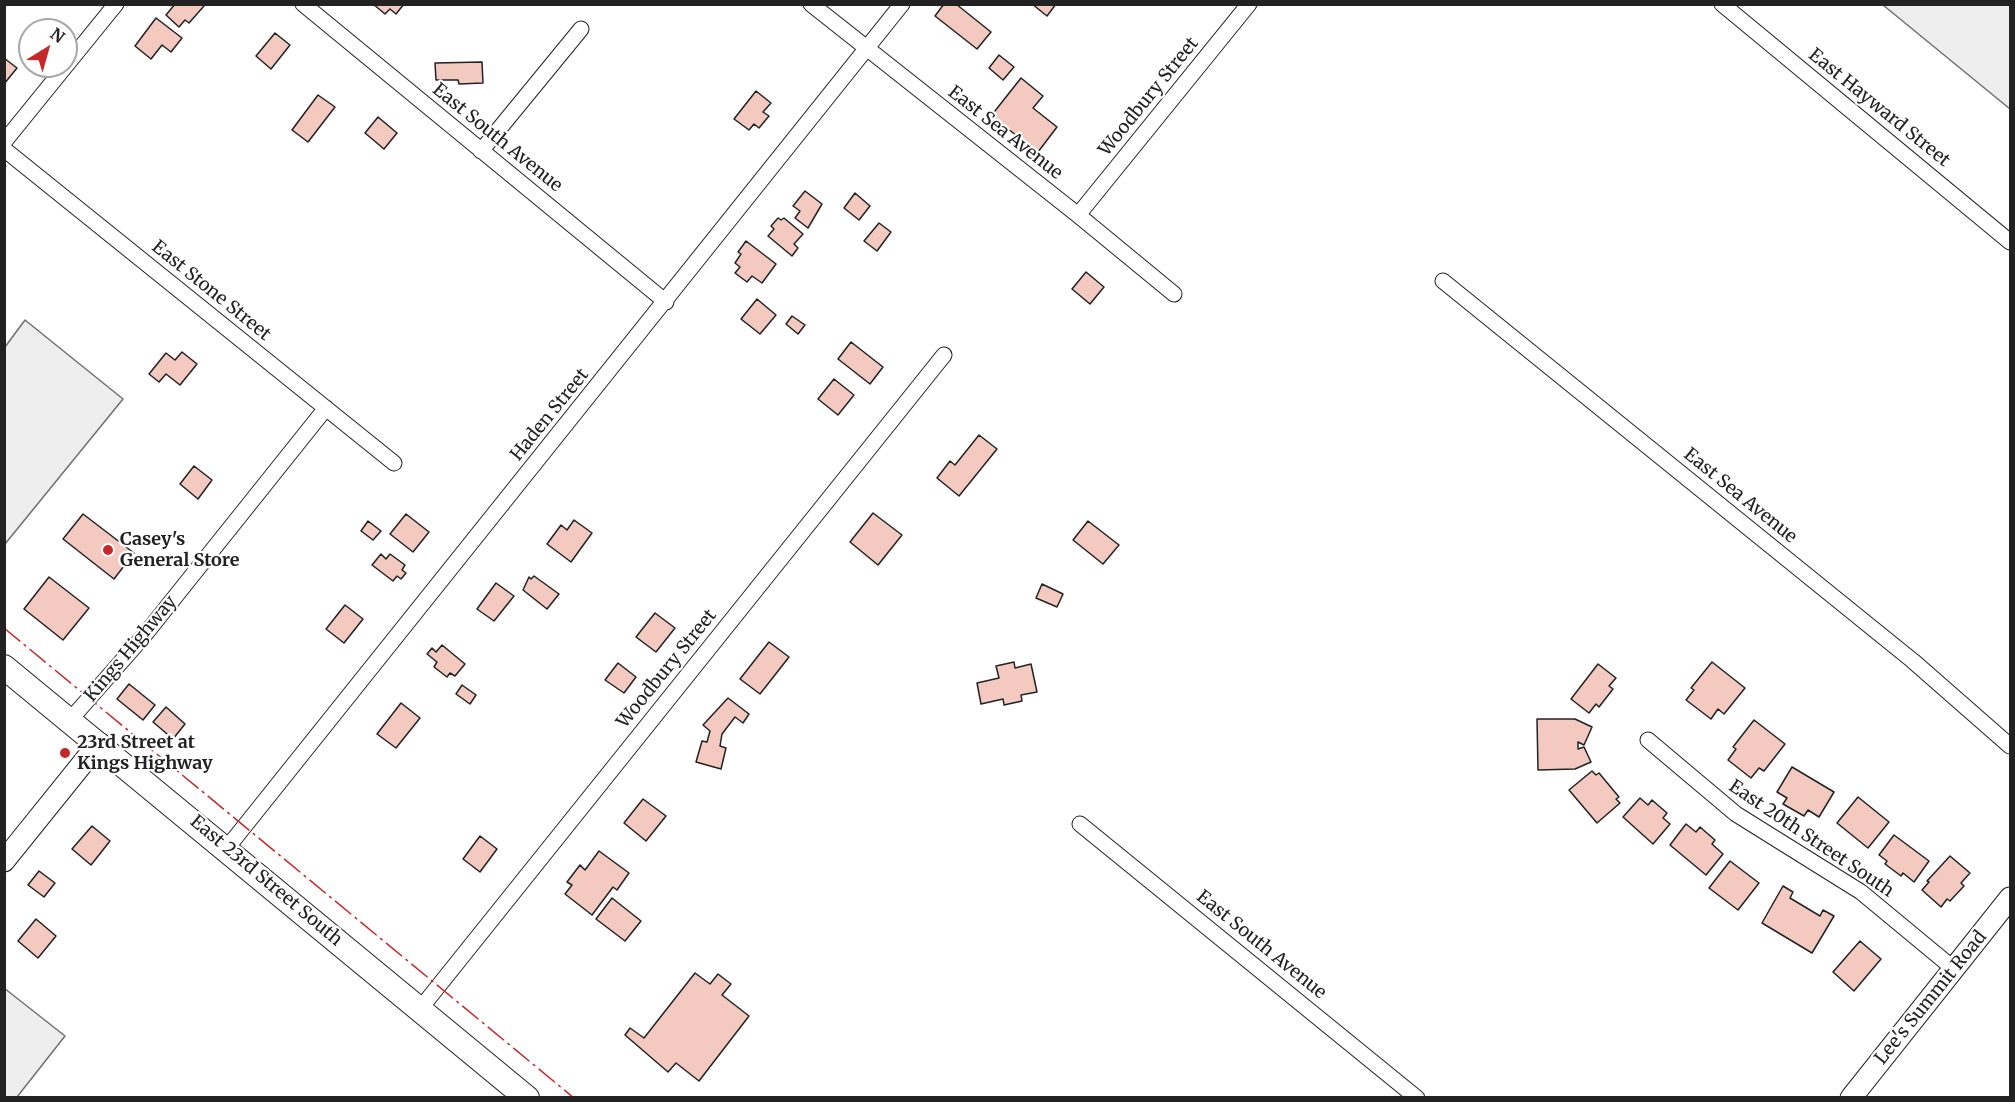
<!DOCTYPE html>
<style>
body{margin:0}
#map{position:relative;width:2015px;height:1102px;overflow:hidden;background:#fff;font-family:Merriweather,serif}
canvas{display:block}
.frame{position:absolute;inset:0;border:6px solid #222;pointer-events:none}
.north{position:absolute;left:18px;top:18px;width:60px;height:60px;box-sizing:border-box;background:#fff;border:2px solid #a7a7a7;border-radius:50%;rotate:37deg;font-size:16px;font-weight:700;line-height:24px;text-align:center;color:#222}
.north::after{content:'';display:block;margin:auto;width:21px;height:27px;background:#c62828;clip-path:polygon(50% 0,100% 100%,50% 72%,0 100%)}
</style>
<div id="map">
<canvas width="2015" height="1102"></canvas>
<div class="frame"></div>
<div class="north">N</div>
</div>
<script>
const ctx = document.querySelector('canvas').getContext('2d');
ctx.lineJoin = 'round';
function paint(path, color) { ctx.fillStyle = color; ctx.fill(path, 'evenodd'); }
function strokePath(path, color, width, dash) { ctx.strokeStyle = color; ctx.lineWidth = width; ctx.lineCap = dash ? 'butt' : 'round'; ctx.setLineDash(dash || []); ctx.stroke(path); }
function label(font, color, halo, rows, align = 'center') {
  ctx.font = font + ' Merriweather,serif'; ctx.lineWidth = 4.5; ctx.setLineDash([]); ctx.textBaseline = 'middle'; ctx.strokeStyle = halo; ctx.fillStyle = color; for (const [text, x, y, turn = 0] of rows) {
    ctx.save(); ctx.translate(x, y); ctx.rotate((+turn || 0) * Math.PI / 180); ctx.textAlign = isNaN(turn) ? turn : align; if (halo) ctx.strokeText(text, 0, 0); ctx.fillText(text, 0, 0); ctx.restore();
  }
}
const green = new Path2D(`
 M1883 5H2010V109Z
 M25 320 123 399 5 544V347Z
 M4 988 65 1036 17 1097H5Z`);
const building = new Path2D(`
 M175 4H203L204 6 189 23 185 20 179 27 166 15Z
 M373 4H404L396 14 390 9 385 14Z
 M944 4H956L991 32 977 49 935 16Z
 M1032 4H1056L1047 16Z
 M156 18 182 38 171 52 162 45 151 59 135 46Z
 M275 33 290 45 271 69 256 56Z
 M999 55 1014 67 1003 80 989 68Z
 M4 58 17 68 4 84Z
 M482 62 483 83 459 84 458 80H436L435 63Z
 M1021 78 1043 96 1033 108 1057 127 1038 152 991 116Z
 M756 91 771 103 763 112 769 116 759 128 754 124 749 130 734 119Z
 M318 95 335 107 308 142 292 130Z
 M378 117 397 133 384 149 365 133Z
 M805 191 822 204 808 228 795 218 800 211 793 206Z
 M855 193 870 206 859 220 844 208Z
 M778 218 781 220 784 218 803 234 794 244 798 248 792 256 768 236 774 229 771 226Z
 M879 223 891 232 877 251 864 241Z
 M746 241 776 264 762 283 752 276 747 282 735 273 740 267 735 263 741 254 738 252Z
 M1086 272 1104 287 1090 304 1072 289Z
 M757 299 776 315 760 334 741 319Z
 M792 316 805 325 798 334 786 324Z
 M851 342 883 367 870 384 838 359Z
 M182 352 197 364 180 385 166 374 159 382 149 374 166 353 175 360Z
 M834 379 854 395 838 415 818 399Z
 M979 435 997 449 959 496 937 478 950 461 955 465Z
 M194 466 212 480 198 499 180 484Z
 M873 513 902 535 878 565 850 542Z
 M83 514 134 553 114 579 63 539Z
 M406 514 429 532 413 552 390 534Z
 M574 520 592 533 571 562 547 544 561 525 567 530Z
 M368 521 381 531 373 540 361 531Z
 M1088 521 1119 545 1103 564 1073 540Z
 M381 554 386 559 390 554 405 565 402 570 406 573 401 579 397 576 393 581 372 565Z
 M534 576 559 594 547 609 523 590 529 577 531 579Z
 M49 577 89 608 63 640 24 609Z
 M496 583 514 596 494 621 477 609Z
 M1042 584 1063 594 1057 607 1036 598Z
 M345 605 363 619 344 643 326 629Z
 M655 613 675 628 656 652 636 637Z
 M769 642 789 657 760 694 740 679Z
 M442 645 465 664 455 676 450 673 447 677 434 667 437 662 427 654 432 648 436 652Z
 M1014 662 1015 668 1031 664 1037 692 1021 695 1022 701 1004 705 1003 699 981 704 977 683 999 678 996 666Z
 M1712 662 1745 688 1724 714 1718 709 1711 719 1686 700 1694 690 1691 688Z
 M618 663 636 677 624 693 605 680Z
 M1598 664 1616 678 1609 686 1613 689 1599 707 1596 704 1589 713 1571 699Z
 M129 684 155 705 143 720 117 699Z
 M462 685 476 695 470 704 456 694Z
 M728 698 749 714 743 723 735 717 722 734 720 746 726 748 721 769 696 762 702 741 707 742 710 731 703 725Z
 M401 703 420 718 396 748 377 734Z
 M166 707 185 724 173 739 153 722Z
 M1537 719H1575L1592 727 1584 745 1578 742V749L1584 747 1591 762 1575 769 1538 770Z
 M1754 720 1785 744 1764 771 1759 768 1751 778 1728 760 1736 749 1733 747Z
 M1792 767 1834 792 1819 817 1808 810 1804 816 1783 804 1787 798 1777 792Z
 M1592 771 1596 775 1599 773 1619 797 1616 799 1620 803 1597 823 1569 790Z
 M1858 797 1889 822 1868 848 1837 823Z
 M1640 798 1648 805 1652 800 1667 813 1663 818 1670 824 1653 844 1623 817Z
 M643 799 666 816 646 841 624 823Z
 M1686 824 1696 832 1700 827 1715 840 1712 844 1723 854 1706 875 1670 845Z
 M92 826 110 841 91 865 72 849Z
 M1894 835 1929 861 1914 882 1903 873 1901 876 1885 864 1887 861 1879 855Z
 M480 836 497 849 480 872 463 859Z
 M599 851 629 873 617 890 613 887 592 915 565 894 572 885 567 882 580 865 585 870Z
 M1950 856 1970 873 1961 883 1964 886 1950 901 1947 899 1941 907 1922 890 1929 882 1927 881Z
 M1730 861 1759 883 1738 910 1709 888Z
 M39 871 55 883 44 897 28 885Z
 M1783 886 1793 892 1790 898 1820 916 1823 910 1834 916 1812 953 1762 923Z
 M612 898 641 921 625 941 596 919Z
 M36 919 56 936 38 958 18 941Z
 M1860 941 1881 959 1854 991 1833 972Z
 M695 973 710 984 718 974 731 984 722 995 749 1016 699 1081 676 1063 668 1072 625 1035 630 1028 644 1038Z`);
const street = new Path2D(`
 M303 4 666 302
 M811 4 1078 215 1174 294
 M1722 4 2010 242
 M4 142 116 4
 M4 149 394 463
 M481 151 581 29
 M1078 215 1249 4
 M1443 281 1913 661 2010 746
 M70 720 143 637 326 408
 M1648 740 1736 814 1861 892 1954 969
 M1080 824 1417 1098
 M227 848 902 4
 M420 1009 944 355`);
const secondary = new Path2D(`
 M4 861 99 743
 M1851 1098 2010 898`);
const primary = new Path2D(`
 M4 667 527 1098`);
const power = new Path2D(`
 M4 628 574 1098`);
const markers = [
 [108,550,6,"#c62828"],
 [65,753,6,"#c62828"]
];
const streetNames = [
 ["Woodbury Street",1149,97,-51],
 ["East Hayward Street",1879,108,39],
 ["East Sea Avenue",1005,133,38],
 ["East South Avenue",497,138,39],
 ["East Stone Street",211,291,39],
 ["Haden Street",550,415,-51],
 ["East Sea Avenue",1740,496,39],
 ["Kings Highway",131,649,-50],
 ["Woodbury Street",667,669,-51],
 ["East 20th Street South",1811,839,34],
 ["East 23rd Street South",266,881,40],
 ["East South Avenue",1261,945,39],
 ["Lee's Summit Road",1931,998,-51]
];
const poiNames = [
 ["Casey's",120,540],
 ["General Store",120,561],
 ["23rd Street at",77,743],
 ["Kings Highway",77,764]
];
paint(green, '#eee');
strokePath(green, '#6f6f6f', 1.5);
paint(building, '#f3c9c0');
strokePath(building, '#222', 1.5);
strokePath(street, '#222', 17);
strokePath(secondary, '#222', 23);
strokePath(primary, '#222', 26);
strokePath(street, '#fff', 15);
strokePath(secondary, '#fff', 21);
strokePath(primary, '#fff', 24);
strokePath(power, '#c62828', 1.5, [21, 4.5, 3, 4.5]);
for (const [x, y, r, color] of markers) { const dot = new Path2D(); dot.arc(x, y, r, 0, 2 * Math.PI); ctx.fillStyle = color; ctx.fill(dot); strokePath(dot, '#fff', 2); }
label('18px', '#222', '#fff', streetNames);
label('bold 18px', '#222', '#fff', poiNames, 'left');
</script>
